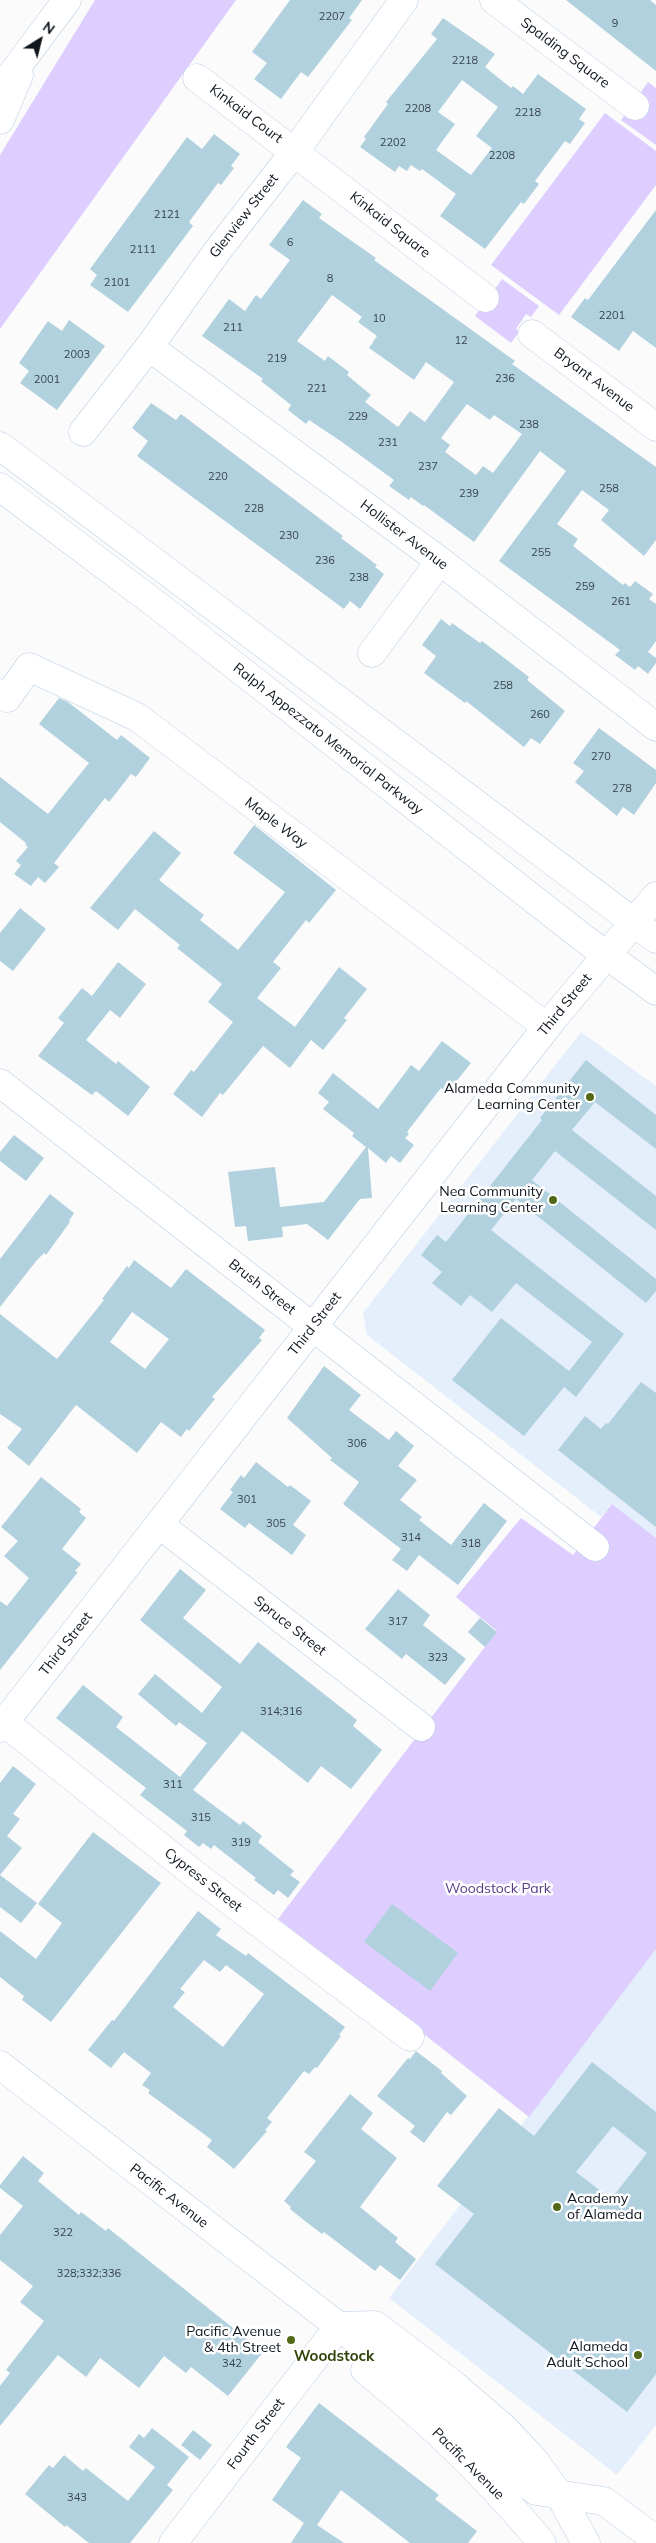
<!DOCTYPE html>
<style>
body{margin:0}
#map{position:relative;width:656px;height:2543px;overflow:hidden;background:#fbfbfb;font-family:Mulish,sans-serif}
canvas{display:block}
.north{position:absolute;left:15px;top:15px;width:50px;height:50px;-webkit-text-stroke:4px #fff;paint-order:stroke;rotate:36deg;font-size:14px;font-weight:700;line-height:20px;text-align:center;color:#0f161e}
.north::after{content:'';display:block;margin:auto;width:18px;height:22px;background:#0f161e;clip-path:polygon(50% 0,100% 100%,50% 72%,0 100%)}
</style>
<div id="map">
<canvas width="656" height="2543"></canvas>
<div class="north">N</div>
</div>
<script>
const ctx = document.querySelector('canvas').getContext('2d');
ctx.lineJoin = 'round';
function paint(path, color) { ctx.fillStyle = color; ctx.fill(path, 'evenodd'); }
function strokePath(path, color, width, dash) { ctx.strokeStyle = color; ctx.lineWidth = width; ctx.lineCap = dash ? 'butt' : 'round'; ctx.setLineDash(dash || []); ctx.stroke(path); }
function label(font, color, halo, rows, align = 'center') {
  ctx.font = font + ' Mulish,sans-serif'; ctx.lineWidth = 5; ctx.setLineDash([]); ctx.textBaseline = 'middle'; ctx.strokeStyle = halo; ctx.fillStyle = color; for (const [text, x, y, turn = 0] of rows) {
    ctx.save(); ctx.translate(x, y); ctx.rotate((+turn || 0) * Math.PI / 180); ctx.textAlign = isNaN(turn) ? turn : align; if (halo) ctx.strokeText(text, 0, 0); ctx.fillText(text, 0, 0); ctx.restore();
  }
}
const built = new Path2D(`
 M581 1032 656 1086V1538L612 1504 601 1517 367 1335 363 1313Z
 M656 1949V2425L617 2475 389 2298Z`);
const green = new Path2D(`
 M95 0H236L0 329V155Z
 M648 82 656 88V145L621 120Z
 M605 113 656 151V185L559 315 491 265Z
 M502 279 539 306 531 317 526 314 516 329 519 332 511 343 475 316 483 305 486 307 498 292 495 289Z
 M612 1504 656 1538V1949L529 2117 278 1919 497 1631 456 1597 521 1518 573 1555Z`);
const building = new Path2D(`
 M290 0H362L349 18 352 20 308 77 301 72 281 99 254 79 267 63 252 52Z
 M566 0H650L656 5V71Z
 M443 18 495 54 485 67 511 88 513 86 523 94 538 74 586 109 579 119 585 123 570 144 565 141 535 181 539 184 524 204 521 202 485 249 440 216 456 194 422 169 420 171 411 165 407 171 399 166 395 172 360 147 366 139 364 137 388 104 386 102 437 39 431 34ZM462 80 498 107 476 136 492 148 471 175 436 150 455 124 438 112Z
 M214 134 240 154 231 166 234 168 221 185 218 183 189 222 193 226 128 312 90 285 97 275 90 269 187 137 202 149Z
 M303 200 322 214 319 218 376 258 374 260 515 361 512 364 656 467V540L644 556 601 520 609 510 582 490 557 524 578 539 573 546 623 585 625 583 630 587 635 581 653 594 649 599 656 604V641L648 652 656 658V663L648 674 638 666 635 670 615 655 620 650 499 561 566 471 540 451 474 542 424 505 423 506 411 497 409 500 389 486 394 480 342 442 309 420 306 424 288 410 291 405 261 381 263 379 202 336 229 299 245 311 256 295 261 299 290 260 269 245ZM332 295 362 317 358 322 377 336 369 348 389 362 414 380 426 362 454 382 425 422 410 411 398 427 365 402 371 395 347 375 349 372 328 356 325 361 297 341ZM467 404 490 420 494 415 522 434 493 473 483 466 476 475 445 452 450 445 441 438Z
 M656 210V348L633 331 619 351 571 317 585 298 588 300Z
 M69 320 105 346 57 410 20 383 29 371 19 363 48 321 62 331Z
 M151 403 176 420 181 414 343 536 341 538 377 565 375 567 384 574 360 609 350 601 344 609 137 456 148 441 132 428Z
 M441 619 450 626 452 623 480 643 482 641 529 677 527 680 565 711 540 744 531 738 524 747 466 701 465 703 424 673 436 656 422 645Z
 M59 698 68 702 117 740 121 735 150 758 136 777 131 774 109 802 105 798 54 863 59 867 45 883 38 877 31 886 14 874 21 865 16 861 28 847 25 844 26 843 0 822V777L48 814 89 763 39 724Z
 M599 728 656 770V783L634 815 623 807 617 816 575 782 584 771 573 763Z
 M254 825 336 890 309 923 306 920 273 962 281 968 257 998 295 1027 339 967 367 989 344 1018 347 1020 323 1050 311 1040 290 1068 263 1046 223 1095 220 1093 202 1117 173 1094 191 1070 194 1072 233 1022 208 1002 222 984 177 948 180 945 135 909 118 930 90 908 154 831 181 853 159 880 204 915 200 920 238 950 285 892 233 853Z
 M20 908 46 929 13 971 0 961V933Z
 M118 962 146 984 120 1018 110 1010 86 1040 116 1064 118 1061 150 1087 128 1116 96 1091 92 1095 38 1056 64 1023 58 1018 82 988 92 996Z
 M442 1041 471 1063 447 1093 441 1088 407 1132 409 1134 405 1138 414 1145 400 1163 391 1156 386 1163 368 1148 372 1198 360 1199 328 1240 307 1224 282 1227 283 1237 248 1241 246 1226 235 1227 228 1172 275 1167 280 1207 324 1202 366 1147 352 1136 354 1133 323 1109 329 1102 318 1093 333 1073 378 1109 411 1065 419 1071Z
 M586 1060 656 1115V1149L595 1102 572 1130 656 1196V1230L555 1151 532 1180 656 1279V1291L646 1303 516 1199 491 1230 624 1334 576 1397 564 1387 524 1436 452 1380 501 1318 569 1371 592 1342 516 1283 492 1312 470 1295 461 1306 432 1283 442 1272 421 1255 437 1235 446 1242 542 1120 540 1118Z
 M14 1135 44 1158 26 1181 0 1161V1152Z
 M50 1194 74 1213 69 1221 70 1222 46 1255 44 1253 37 1260 0 1307V1259Z
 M134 1260 171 1288 186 1269 265 1330 259 1338 262 1340 212 1397 215 1399 189 1431 187 1429 181 1437 161 1422 137 1453 76 1405 29 1466 7 1448 22 1429 0 1414V1314L57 1359 104 1300 102 1299 127 1266 129 1268ZM132 1312 169 1339 145 1369 110 1342Z
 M324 1366 361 1395 349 1410 389 1440 396 1431 414 1446 398 1466 417 1480 400 1500 422 1517 419 1520 451 1545 484 1503 507 1521 458 1585 419 1555 407 1571 392 1560 401 1549 343 1504 359 1482 330 1460 332 1458 287 1418Z
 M641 1382 656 1393V1527L558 1450 585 1416 601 1429 606 1423 608 1424Z
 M256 1462 288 1487 290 1485 311 1501 293 1525 306 1535 292 1555 249 1523 245 1528 220 1509 233 1492 230 1490 241 1475 244 1478Z
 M41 1477 81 1509 79 1512 86 1518 62 1549 81 1564 75 1571 78 1572 0 1670V1601L7 1606 29 1578 4 1556 18 1541 1 1527Z
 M180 1569 206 1590 183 1618 240 1664 258 1642 357 1720 353 1726 382 1750 351 1789 321 1766 308 1783 242 1731 193 1790 240 1825 243 1821 262 1836 258 1842 294 1871 290 1875 300 1882 288 1898 278 1890 274 1895 254 1880 256 1878 214 1845 211 1849 203 1843 199 1847 184 1835 187 1831 140 1795 146 1788 56 1718 83 1685 123 1717 116 1727 180 1777 207 1743 179 1722 176 1726 138 1694 155 1674 202 1713 222 1687 140 1620Z
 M398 1589 430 1615 423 1625 466 1659 445 1685 406 1654 402 1659 365 1629Z
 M480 1618 497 1632 485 1647 468 1632Z
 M13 1766 36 1784 13 1814 20 1819 7 1836 22 1848 0 1875 37 1903 21 1923 0 1907V1783Z
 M93 1832 161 1883 51 2022 22 2000 24 1996 0 1977V1931L36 1959 62 1923 38 1904Z
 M392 1904 458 1953 430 1991 364 1942Z
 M198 1911 221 1929 216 1935 246 1956 248 1953 345 2027 339 2035 341 2036 317 2068 315 2067 309 2074 304 2071 267 2118 272 2122 265 2130 267 2131 234 2169 207 2147 212 2140 148 2093 150 2090 142 2085 151 2073 124 2052 111 2068 88 2050 112 2020 114 2021ZM204 1960 220 1972 226 1965 264 1994 223 2047 173 2007 185 1992 180 1989Z
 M416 2051 442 2071 441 2073 467 2096 451 2115 447 2112 424 2143 410 2132 415 2126 377 2096 408 2058 410 2059Z
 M592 2062 656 2112V2374L627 2412 435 2264 474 2214 437 2186 499 2108 534 2136ZM613 2126 647 2153 611 2199 576 2172Z
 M350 2094 373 2113 361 2129 397 2158 360 2207 398 2238 395 2242 416 2259 400 2280 380 2265 375 2271 324 2232 322 2234 305 2221 290 2209 291 2207 284 2201 316 2161 304 2152Z
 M23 2156 44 2173 38 2181 79 2215 81 2212 106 2231 108 2228 263 2352 228 2396 191 2367 186 2373 164 2356 139 2388 100 2358 86 2377 58 2355 0 2426V2386L10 2373 6 2370 44 2321 20 2302 33 2286 0 2260V2235L23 2206 0 2188V2185Z
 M319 2403 439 2495 435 2499 477 2531 468 2543H410L341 2490 317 2525 344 2543H291L304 2523 272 2500 301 2458 286 2447Z
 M152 2428 189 2457 167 2485 173 2490 130 2543H89L66 2525 65 2527 25 2494 49 2465 53 2468 64 2455 83 2471 86 2468 128 2501 155 2467 129 2447 139 2434 144 2438Z
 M193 2430 212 2445 200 2460 181 2445Z`);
const minor = new Path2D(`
 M494 0 635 106
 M197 78 485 298
 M0 90 67 0
 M0 120 19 75
 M532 334 656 427
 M149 347 440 561 656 727
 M83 432 149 347 218 250 295 151 404 0
 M0 446 656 939
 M0 487 161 608 582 937 656 991
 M372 653 440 561
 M0 693 7 698 29 667 137 717 547 1027
 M0 1083 595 1547
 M160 1525 421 1727
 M0 1719 198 1877 410 2037
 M0 1728 553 1019 656 896
 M0 2065 406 2378 447 2413 513 2474 536 2491 604 2501 656 2540
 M339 2326 375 2325 454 2385 505 2429 534 2460 560 2496 586 2543
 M365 2370C429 2421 489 2479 542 2543
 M173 2543 339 2326`);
const markers = [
 [590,1097,5,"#536816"],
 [553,1200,5,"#536816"],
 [557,2207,5,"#536816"],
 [291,2340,5,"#536816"],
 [638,2355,5,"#536816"]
];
const numberNames = [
 ["2207",332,17],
 ["9",615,24],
 ["2218",465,61],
 ["2208",418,109],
 ["2218",528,113],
 ["2202",393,143],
 ["2208",502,156],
 ["2121",167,215],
 ["6",290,243],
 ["2111",143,250],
 ["8",330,279],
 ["2101",117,283],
 ["2201",612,316],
 ["10",379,319],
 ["211",233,328],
 ["12",461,341],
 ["2003",77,355],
 ["219",277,359],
 ["236",505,379],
 ["2001",47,380],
 ["221",317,389],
 ["229",358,417],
 ["238",529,425],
 ["231",388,443],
 ["237",428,467],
 ["220",218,477],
 ["258",609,489],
 ["239",469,494],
 ["228",254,509],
 ["230",289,536],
 ["255",541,553],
 ["236",325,561],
 ["238",359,578],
 ["259",585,587],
 ["261",621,602],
 ["258",503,686],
 ["260",540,715],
 ["270",601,757],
 ["278",622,789],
 ["306",357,1444],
 ["301",247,1500],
 ["305",276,1524],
 ["314",411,1538],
 ["318",471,1544],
 ["317",398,1622],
 ["323",438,1658],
 ["314;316",281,1712],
 ["311",173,1785],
 ["315",201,1818],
 ["319",241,1843],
 ["322",63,2233],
 ["328;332;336",89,2274],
 ["342",232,2364],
 ["343",77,2498]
];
const streetNames = [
 ["Spalding Square",565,53,37],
 ["Kinkaid Court",246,114,37],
 ["Glenview Street",244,216,-52],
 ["Kinkaid Square",390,225,38],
 ["Bryant Avenue",594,380,37],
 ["Hollister Avenue",404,535,37],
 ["Ralph Appezzato Memorial Parkway",328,739,38],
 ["Maple Way",276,823,37],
 ["Third Street",565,1005,-51],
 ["Brush Street",262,1287,38],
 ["Third Street",315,1324,-52],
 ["Spruce Street",290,1626,38],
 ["Third Street",66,1644,-52],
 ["Cypress Street",203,1880,38],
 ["Pacific Avenue",169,2196,38],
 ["Fourth Street",256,2434,-53],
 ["Pacific Avenue",468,2464,45]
];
const poiNames = [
 ["Alameda Community",580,1089],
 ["Learning Center",580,1105],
 ["Nea Community",543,1192],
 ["Learning Center",543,1208],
 ["Academy",567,2199,"left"],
 ["of Alameda",567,2215,"left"],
 ["Pacific Avenue",281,2332],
 ["& 4th Street",281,2348],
 ["Alameda",628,2347],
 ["Adult School",628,2363]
];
const parkNames = [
 ["Woodstock Park",498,1889]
];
const neighbourhoodNames = [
 ["Woodstock",334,2356]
];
paint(built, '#e4effb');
paint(green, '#ddceff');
paint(building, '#b1d1de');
strokePath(minor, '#b9cee4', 29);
strokePath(minor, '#fff', 28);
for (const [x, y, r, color] of markers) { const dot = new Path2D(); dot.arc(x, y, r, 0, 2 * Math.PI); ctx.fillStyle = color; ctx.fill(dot); strokePath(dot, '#fff', 2); }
label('11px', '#38454e', null, numberNames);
label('14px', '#0f161e', '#fff', streetNames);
label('14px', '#0f161e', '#fff', poiNames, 'right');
label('14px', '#593c89', '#fff', parkNames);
label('bold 15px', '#334209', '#fff', neighbourhoodNames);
</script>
